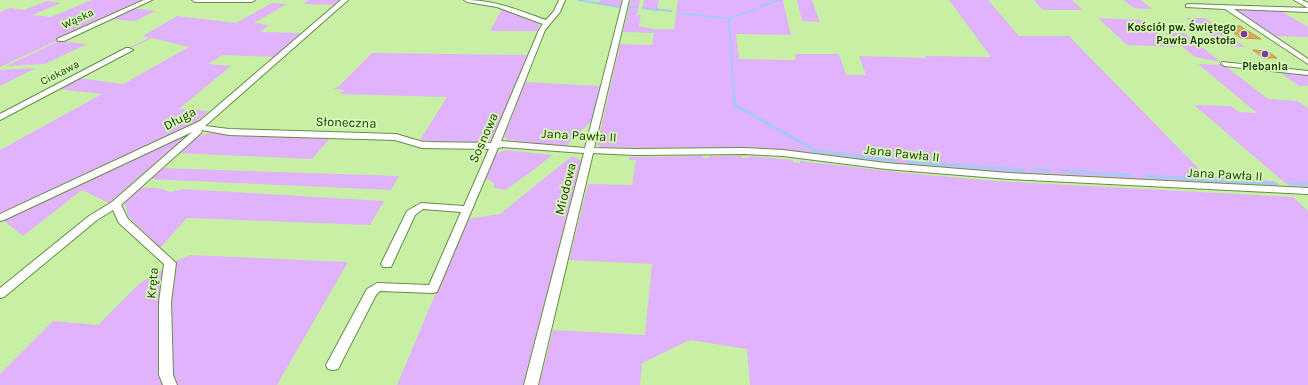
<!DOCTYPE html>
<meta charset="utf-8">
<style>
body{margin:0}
canvas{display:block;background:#c7f0a5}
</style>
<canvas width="1308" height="385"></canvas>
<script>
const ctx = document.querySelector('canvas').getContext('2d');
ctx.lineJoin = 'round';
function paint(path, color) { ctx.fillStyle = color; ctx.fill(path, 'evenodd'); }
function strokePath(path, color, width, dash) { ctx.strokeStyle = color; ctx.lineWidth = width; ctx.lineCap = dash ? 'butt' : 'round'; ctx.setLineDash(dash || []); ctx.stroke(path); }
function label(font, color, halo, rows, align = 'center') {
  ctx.font = font + ' Karla,sans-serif'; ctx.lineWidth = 3.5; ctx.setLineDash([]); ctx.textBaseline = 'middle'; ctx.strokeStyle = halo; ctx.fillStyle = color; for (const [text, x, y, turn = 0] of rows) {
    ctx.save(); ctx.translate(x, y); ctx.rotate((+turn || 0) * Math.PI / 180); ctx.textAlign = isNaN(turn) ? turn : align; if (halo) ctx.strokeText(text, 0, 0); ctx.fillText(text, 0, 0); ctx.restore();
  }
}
const green = new Path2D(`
 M92 0H145L0 67V12L10 8 24 10 47 1 61 3 32 15 51 17Z
 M309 0H342L336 5 303 4Z
 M573 0 599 3 600 0H622L620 8Z
 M631 0H640L637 15H641L639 26 654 29H674L678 0H784L783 1 791 35 736 34 739 59 796 60 795 54H839L846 75H866L859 56 925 58V56L991 57 949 0H988L1019 36H1069L1205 175 1274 181 1282 188 991 173 783 151 601 147 597 145 620 44 652 45 654 33 623 32Z
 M644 0H659L657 11 642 9Z
 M797 0H812L820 22 802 21Z
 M1034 0H1072L1083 10H1043Z
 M1123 0H1141L1152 9 1134 8Z
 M272 3 287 4 254 23 269 25 260 32 303 33 274 57 223 55 208 64 231 66 179 109 209 111 195 124 0 215V150L102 94 58 89 78 78 123 84 189 47 152 38 133 47H130L149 38 143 36 177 16 236 23Z
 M132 8 156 11 135 21 109 19Z
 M502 9 540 24 537 31H490Z
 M1234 10 1281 11 1308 27V37L1274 36Z
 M1098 18 1142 20 1176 47 1127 45Z
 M1185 18H1205L1245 47 1225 46Z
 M1165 33H1184L1221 62 1195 57Z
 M59 41 87 44 45 64 6 66Z
 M372 53 528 55 491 143 432 142 420 140 447 97 340 94 344 90 333 89 338 87Z
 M1198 64 1224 65 1268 99 1297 101 1308 108V187L1291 186 1285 183 1194 105 1231 106 1239 112 1257 113Z
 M36 68 0 86V70Z
 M1278 71 1308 74V86H1299Z
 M525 82 601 86 592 121 571 140 566 147 514 143 515 140H507L504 137Z
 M191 133 109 203 82 190 23 236 3 220Z
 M208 133 331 137 312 159 177 153 195 138Z
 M506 150 552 155 531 172 505 190 494 188V183L486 178 495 154Z
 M572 156 582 161 523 385H397L467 219 500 214Z
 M703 156V158H709V156H742V158H748L749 156 793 160V162L800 163V161L906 173 996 181 1293 197 1308 211V385H750L747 349 690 340 642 363 640 385H539L553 330 645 335 652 264 569 260 588 184 632 185 636 160H629V157Z
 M160 168 399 176 391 190 148 179Z
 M139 187 163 189C169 194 176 191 182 189L384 201 370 225 187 218 160 248 128 216 124 201Z
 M191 255 348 262 277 385H0V374L53 321 98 325 138 285 156 272 177 268 175 261Z`);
const streamFar1 = new Path2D(`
 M579 0 620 7
 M630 7H636
 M760 7 780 0
 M643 8 671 11
 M680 13 729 19 734 98
 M729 19 755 9`);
const stream = new Path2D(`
 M734 97 735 105 816 151 895 161
 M909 162 1024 170
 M1033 170 1050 171
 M1062 171 1129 175
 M1146 176 1277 184
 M1289 184 1308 183`);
const building = new Path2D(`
 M1225 26H1240L1261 39 1241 38Z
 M1253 50 1267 51 1277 58H1264Z`);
const minor = new Path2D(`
 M144 0H152L64 41H58L57 39Z
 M192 0H255L252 2H195Z
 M341 0H348L205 126 229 129 396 134 423 142 491 143 539 30 543 24 497 7 467 2 464 0C495 0 518 10 546 20L554 11 559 0H565L560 12 545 30 501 141 585 148 623 0H629L594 148 634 149 744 148 783 150 886 163 1009 173 1308 188V194L1009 179 886 169 783 156 744 154 634 155 593 153 538 385H524L584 153 502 147 498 148 437 292 433 293 380 291 376 295 338 369 333 370 328 369 326 365 367 289 377 283 429 285 461 212 423 209 415 215 391 267H383L381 264 407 211 421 203 464 206 489 149 422 148 395 140 229 135 202 130 201 133 121 205 128 219 176 263 171 302 173 375 177 385H163L159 375V302L164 264 119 223 113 210 97 220 4 297 0 298V288L89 216 112 202 192 132 4 220 0 221V214L200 121Z
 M1294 0H1302L1308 3V8Z
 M1188 4 1308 8V12L1234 9 1308 59V64L1225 9 1186 7V5Z
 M126 48H129L133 50 0 120V114Z
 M1222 62 1308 71V75L1225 66 1221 64Z`);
const markers = [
 [1244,34,4,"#7f34a6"],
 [1265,54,4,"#7f34a6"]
];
const farStreetnames = [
 ["Wąska",78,19,-25],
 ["Ciekawa",60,73,-27]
];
const farPoinames = [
 ["Kościół pw. Świętego",1236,28],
 ["Pawła Apostoła",1236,41],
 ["Plebania",1265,67,"center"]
];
const streetNames = [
 ["Długa",180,119,-28],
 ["Słoneczna",346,123,2],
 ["Jana Pawła II",579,136,3],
 ["Sosnowa",484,138,-66],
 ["Jana Pawła II",902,154,6],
 ["Jana Pawła II",1225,175,3],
 ["Miodowa",566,189,-76],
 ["Kręta",153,283,-85]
];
paint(green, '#e0b3fc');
strokePath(streamFar1, '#a4caf5', 2);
strokePath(stream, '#a4caf5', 3);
paint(building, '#dea863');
strokePath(building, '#c7924d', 1);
strokePath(minor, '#688d47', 2);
paint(minor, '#fff');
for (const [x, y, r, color] of markers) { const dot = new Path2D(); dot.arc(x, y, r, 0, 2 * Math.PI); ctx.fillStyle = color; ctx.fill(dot); strokePath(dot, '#d4fdb2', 1.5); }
label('11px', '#253417', '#d4fdb2', farStreetnames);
label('bold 11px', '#253417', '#d4fdb2', farPoinames, 'right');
label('13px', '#253417', '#d4fdb2', streetNames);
</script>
